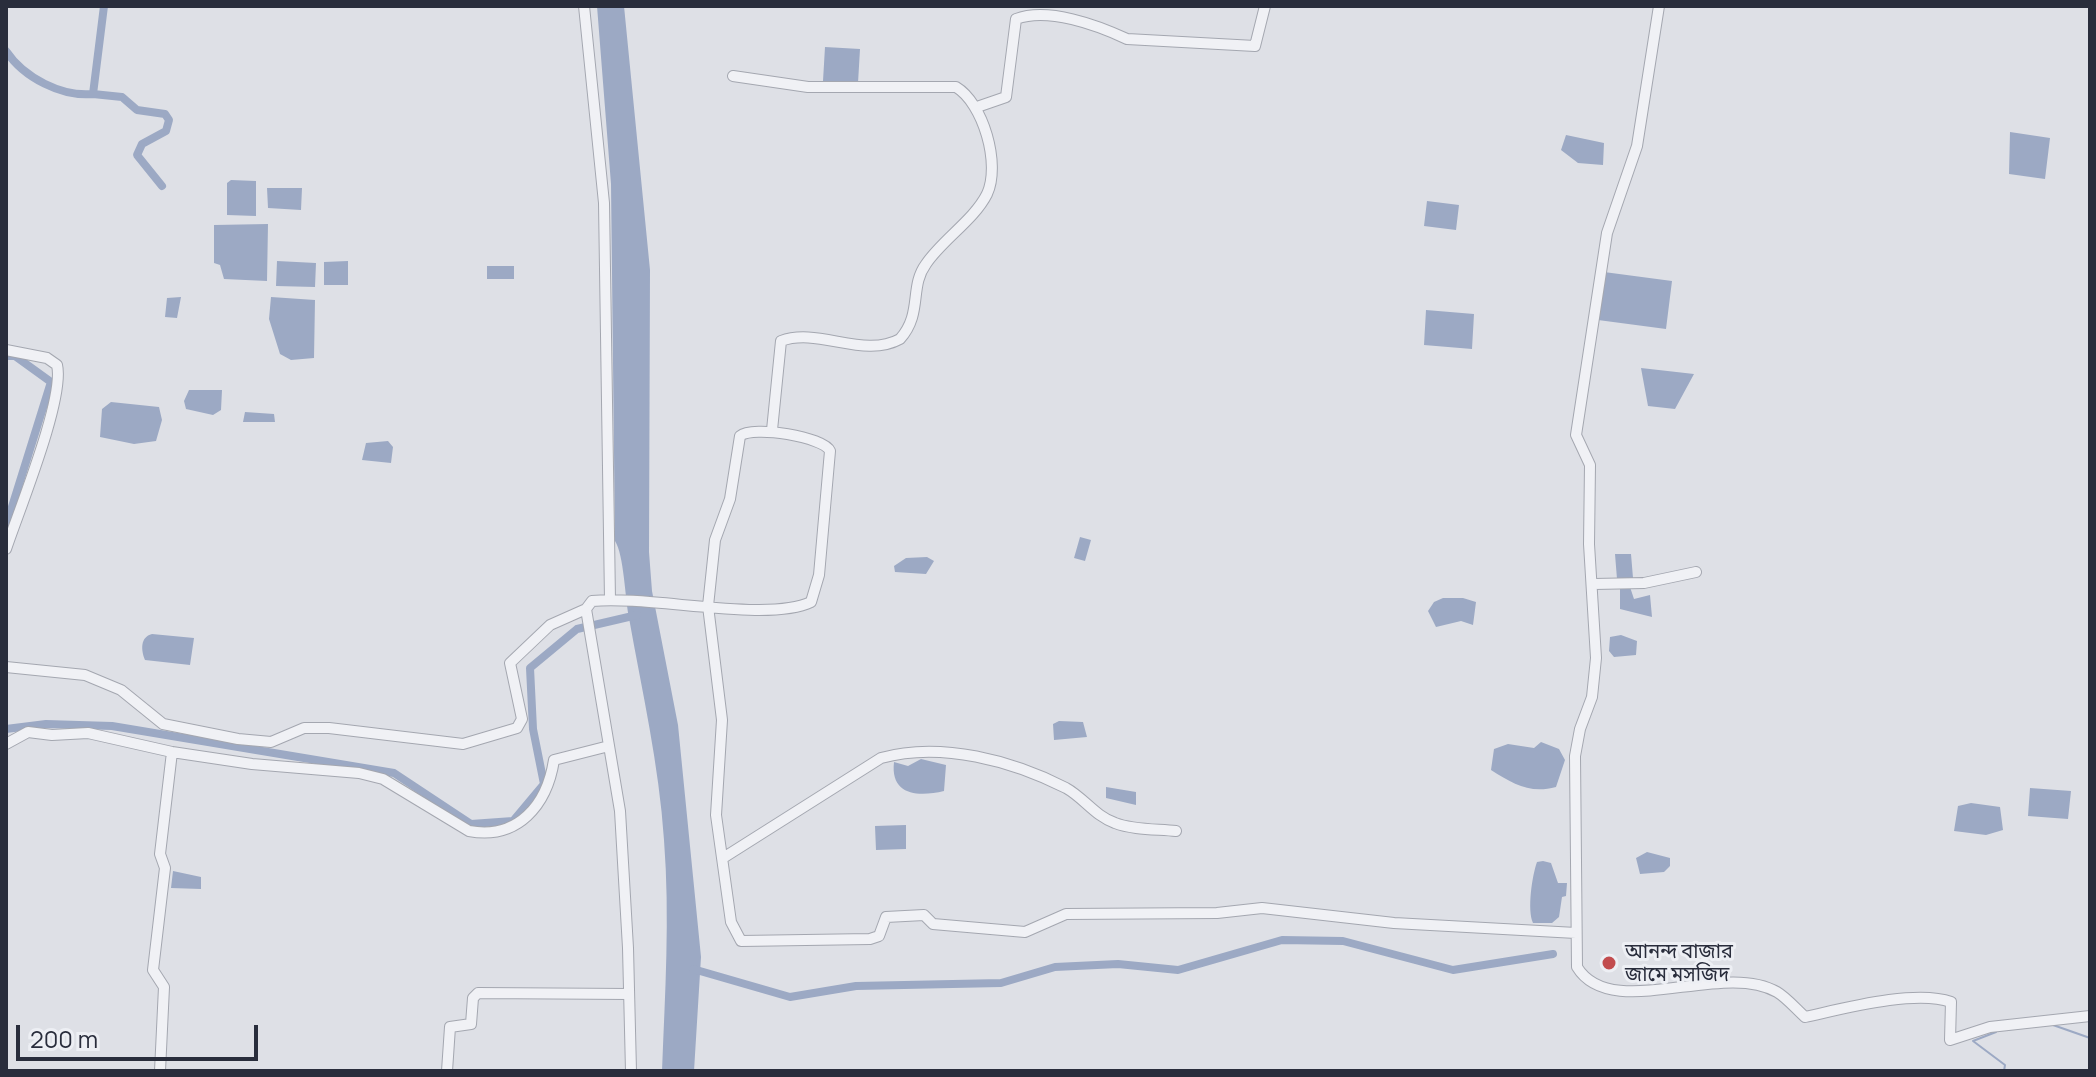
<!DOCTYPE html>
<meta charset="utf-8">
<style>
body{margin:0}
#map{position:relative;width:2096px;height:1077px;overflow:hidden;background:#dee0e6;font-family:Manrope,sans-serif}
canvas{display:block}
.frame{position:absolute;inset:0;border:8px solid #292d3c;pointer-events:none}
.scale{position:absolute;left:16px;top:1025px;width:242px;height:36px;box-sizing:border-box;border:4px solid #292d3c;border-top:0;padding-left:10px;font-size:24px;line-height:28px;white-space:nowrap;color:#292d3c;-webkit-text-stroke:6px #edeff4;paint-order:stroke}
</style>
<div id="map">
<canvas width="2096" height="1077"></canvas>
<div class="frame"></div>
<div class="scale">200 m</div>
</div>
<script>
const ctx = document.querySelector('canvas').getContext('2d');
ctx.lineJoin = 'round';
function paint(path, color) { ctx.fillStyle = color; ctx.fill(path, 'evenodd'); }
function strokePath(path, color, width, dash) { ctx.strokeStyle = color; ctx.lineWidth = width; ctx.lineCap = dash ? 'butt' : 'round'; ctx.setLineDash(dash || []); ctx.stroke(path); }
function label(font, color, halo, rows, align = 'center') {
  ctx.font = font + ' Manrope,"Noto Sans Bengali",sans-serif'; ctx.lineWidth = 6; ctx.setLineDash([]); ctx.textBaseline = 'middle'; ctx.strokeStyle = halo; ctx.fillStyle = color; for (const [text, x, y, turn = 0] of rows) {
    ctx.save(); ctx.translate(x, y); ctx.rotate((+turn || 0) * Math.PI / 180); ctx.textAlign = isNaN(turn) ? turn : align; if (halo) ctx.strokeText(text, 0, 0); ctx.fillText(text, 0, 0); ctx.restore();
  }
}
const water = new Path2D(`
 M597 6H624L650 270 649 552 652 591 678 725 701 957 694 1071H662C665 994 670 917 664 840 659 765 642 691 629 618 625 598 624 555 615 541L611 184Z
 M825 47 860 49 858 83 823 81Z
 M2010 132 2050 138 2045 179 2009 174Z
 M1566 135 1604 143 1603 165 1578 163 1561 150Z
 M231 180 256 181V216L227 215V183Z
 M267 188H302L301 210 268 208Z
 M1427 201 1459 205 1456 230 1424 226Z
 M268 224 267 281 224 279 220 265 214 263V225Z
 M277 261 316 263 315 287 276 286Z
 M348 261V285H324V262Z
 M487 266H514V279H487Z
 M1604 272 1672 281 1666 329 1598 320Z
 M181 297 177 318 165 317 167 298Z
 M271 297 315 300 314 358 291 360 280 354 269 319Z
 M1426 310 1474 314 1472 349 1424 345Z
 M1641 368 1694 374 1675 409 1648 406Z
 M189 390H222L221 410 213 415 186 409 184 401Z
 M111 402 159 407 162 420 156 441 134 444 100 437 102 409Z
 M245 412 274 414 275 422H243Z
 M388 441 393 447 391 463 362 460 366 443Z
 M1080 537 1091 540 1085 561 1074 558Z
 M1615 554H1631L1633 578 1617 579Z
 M927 557 934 561 926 574 895 572 894 566 906 558Z
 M1630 587 1634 599 1650 595 1652 617 1620 609V589Z
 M1443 598H1463L1476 602 1473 625 1461 621 1436 627 1428 611 1434 602Z
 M152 634 194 638 190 665 145 660C141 650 140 637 152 634Z
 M1621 635 1637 641 1636 655 1614 657 1609 651 1610 637Z
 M1059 721 1083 722 1087 737 1054 740 1053 724Z
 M1541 742 1559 749 1565 760 1556 787C1530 794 1513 784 1491 770L1494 749 1508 744 1534 748Z
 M921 759 946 765 944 791C919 797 890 796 894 762L908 766Z
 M1106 787 1136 792V805L1106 798Z
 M2030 788 2071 791 2068 819 2028 816Z
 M1971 803 2000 807 2003 830 1986 835 1954 831 1958 806Z
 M906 825V849L876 850 875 826Z
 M1647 852 1670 858V866L1664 872 1640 874 1636 858Z
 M1543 861 1551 863 1558 883H1567L1566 896 1562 897 1559 917 1552 923H1533C1527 910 1532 876 1537 862Z
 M173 871 201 877V889L171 888Z`);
const stream = new Path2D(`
 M2053 1025 2090 1038
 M1996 1032 1973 1041 2005 1065 2004 1071`);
const canal = new Path2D(`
 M6 51C24 78 62 97 93 94L104 6
 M93 94 122 97 137 110 165 114 169 120 166 131 142 144 137 155 162 186
 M6 356H15L51 382 6 526
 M6 729 46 724 112 726 394 773 471 824 513 821 544 784 533 729 530 668 577 629 637 615
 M693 969 790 997 856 986 1001 983 1055 967 1118 964 1178 970 1282 940 1343 941 1453 970 1553 954`);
const minor = new Path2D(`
 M584 6 604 203 610 600
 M1659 6 1637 146 1607 233 1576 435 1590 465 1589 544 1596 658 1592 697 1580 729 1575 756 1577 967C1611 1023 1722 960 1777 992 1787 998 1796 1009 1805 1017 1842 1009 1915 989 1951 1002L1950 1040 1990 1027 2090 1016
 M733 76 808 87H956C983 103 1001 164 987 194 974 220 942 240 926 264 909 287 923 313 900 339 864 359 818 327 781 341L772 430
 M977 107 1006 97 1016 19C1048 7 1097 25 1127 39L1255 46 1265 6
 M6 350 47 358 57 365C65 398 19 510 6 549
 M1594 584 1644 583 1696 572
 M586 609 620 811 628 948 631 1071
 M6 667 85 675 121 690 163 724 238 739 271 742 304 728H329L463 744 517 728 522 719 510 663 550 625 586 609 592 601C649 595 767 623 811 602L819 575 830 451C824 437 753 425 740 436L730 499 715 540 708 606 722 720 716 815 731 922 741 941 870 939 879 936 886 917 924 915 933 924 1025 932 1066 914 1217 913 1262 908 1394 923 1576 933
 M6 744 28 732 52 735 88 733 172 752 252 764 359 773 383 779 469 831C518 840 547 805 554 760L609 746
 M723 858 881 758C941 741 1013 761 1066 788 1084 798 1095 816 1115 823 1133 830 1157 829 1176 831
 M160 1071 164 987 153 970 165 868 160 854 172 752
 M447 1071 450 1027 471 1024 473 998 478 993 629 994`);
const markers = [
 [1609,963,8,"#c24c4e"]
];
const poiNames = [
 ["আনন্দ বাজার",1625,952],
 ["জামে মসজিদ",1625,975]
];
paint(water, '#9ca9c4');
strokePath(stream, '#9ca9c4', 2);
strokePath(canal, '#9ca9c4', 8);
strokePath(minor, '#a4a7b0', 12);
strokePath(minor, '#f0f1f5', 10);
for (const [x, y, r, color] of markers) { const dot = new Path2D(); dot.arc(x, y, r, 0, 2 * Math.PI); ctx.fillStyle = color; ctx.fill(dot); strokePath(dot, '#edeff4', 3); }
label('20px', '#292d3c', '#edeff4', poiNames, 'left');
</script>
